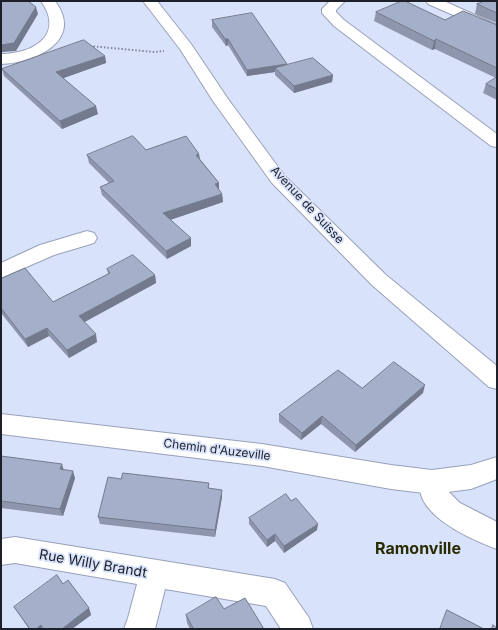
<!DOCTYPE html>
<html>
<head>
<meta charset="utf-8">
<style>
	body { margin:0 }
	#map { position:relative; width:498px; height:630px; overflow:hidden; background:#d8e2fb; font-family:Inter,sans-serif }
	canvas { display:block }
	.frame { position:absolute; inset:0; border:2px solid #1d2029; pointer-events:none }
</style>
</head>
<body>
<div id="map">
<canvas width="498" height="630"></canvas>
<div class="frame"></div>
</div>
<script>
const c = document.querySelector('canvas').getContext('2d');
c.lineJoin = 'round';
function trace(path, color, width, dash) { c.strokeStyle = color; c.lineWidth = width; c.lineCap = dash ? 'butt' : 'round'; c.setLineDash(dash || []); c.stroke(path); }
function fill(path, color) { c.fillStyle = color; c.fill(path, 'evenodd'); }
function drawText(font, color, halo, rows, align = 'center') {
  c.font = font + ' Inter,sans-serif'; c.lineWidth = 3.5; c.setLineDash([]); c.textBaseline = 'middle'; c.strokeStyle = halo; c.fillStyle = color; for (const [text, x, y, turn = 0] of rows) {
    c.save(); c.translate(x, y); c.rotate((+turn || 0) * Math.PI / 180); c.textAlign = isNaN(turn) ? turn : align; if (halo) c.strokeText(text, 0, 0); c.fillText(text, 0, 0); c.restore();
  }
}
const path = new Path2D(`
	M 90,46 L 154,52 L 164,51`);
const minor = new Path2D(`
	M 41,1 L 55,1 C 85,41 34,63 1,64 L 1,54 C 33,54 65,35 41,1 Z
	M 330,1 L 345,1 L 336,10 L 336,12 L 344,20 L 497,134 L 497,147 L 491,146 L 334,26 L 322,13 L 322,9 Z
	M 426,1 L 444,1 L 497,25 L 497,34 L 428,4 Z
	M 87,231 L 94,233 L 97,238 L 94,243 L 54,255 L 1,278 L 1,263 L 40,245 Z
	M 432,470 L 441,474 L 447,490 L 460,503 L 497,522 L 497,549 C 470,539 405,511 423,474 Z
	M 15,537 L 275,579 L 285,583 L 309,618 L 313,629 L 281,629 L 266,606 L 165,589 L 155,629 L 124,629 L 128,618 L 137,584 L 15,563 L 1,565 L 1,539 Z`);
const tertiary = new Path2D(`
	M 143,1 L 157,1 L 191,44 L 228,99 L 284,175 L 386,275 L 497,366 L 497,389 L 489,387 L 372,285 L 272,183 L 213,101 L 180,49 Z
	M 1,414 L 262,444 L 391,465 L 432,470 L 471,465 L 497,457 L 497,479 L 471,489 L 432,494 L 391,489 L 262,466 L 1,434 Z`);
const wall = new Path2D(`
	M 497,1 L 497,23 L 475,14 L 477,4 Z
	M 376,12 L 497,25 L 497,100 L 483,93 L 486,84 L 496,78 L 435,49 L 432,50 L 374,21 Z
	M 212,20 L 287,65 L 333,75 L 332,82 L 294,93 L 275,75 L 275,72 L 247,76 L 228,45 L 226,46 L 212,27 Z
	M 105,56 L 106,63 L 63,78 L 98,114 L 62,129 L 4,76 L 2,69 Z
	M 146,150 L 199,154 L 200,159 L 219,183 L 219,190 L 222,194 L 223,202 L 170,220 L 191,246 L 167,259 L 102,195 L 100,187 L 109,183 L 89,163 L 87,155 Z
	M 107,269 L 155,275 L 156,283 L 84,322 L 97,342 L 69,358 L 49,336 L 28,347 L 1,313 L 1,277 L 2,278 L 53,302 L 108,274 Z
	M 362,388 L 423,393 L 355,452 L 321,424 L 301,440 L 279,422 L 279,414 Z
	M 1,456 L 64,470 L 75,478 L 63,516 L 1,508 Z
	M 209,483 L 209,489 L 222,497 L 215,537 L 100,524 L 98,517 Z
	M 249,518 L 317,530 L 284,553 L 275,541 L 267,547 L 249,524 Z
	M 63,584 L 89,608 L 91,615 L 72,629 L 29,629 L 14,607 Z
	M 224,609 L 264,629 L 190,629 L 187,623 L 186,615 Z`);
const shadedWall = new Path2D(`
	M 36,7 L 38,14 L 16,51 L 2,52 L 1,45 Z
	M 225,39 L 228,39 L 228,45 L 226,46 Z
	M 436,39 L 435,49 L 432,50 L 434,41 Z
	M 105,56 L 106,63 L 58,80 L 56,72 Z
	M 287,64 L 287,70 L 275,68 L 275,72 L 247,76 L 247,70 Z
	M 333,75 L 332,82 L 294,93 L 294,86 Z
	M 96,106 L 98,114 L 62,129 L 60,121 Z
	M 199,154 L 200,162 L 196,155 Z
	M 219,183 L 219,191 L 215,184 Z
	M 222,194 L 223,202 L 164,222 L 163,213 Z
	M 191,238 L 191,246 L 167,259 L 166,251 Z
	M 155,275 L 156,283 L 81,324 L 79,316 Z
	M 47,328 L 49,336 L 28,347 L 25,339 Z
	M 96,334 L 97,342 L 69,358 L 67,350 Z
	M 425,385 L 423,393 L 355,452 L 356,445 Z
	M 322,416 L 321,424 L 301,440 L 302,433 Z
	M 62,464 L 64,471 L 60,469 Z
	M 73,471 L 75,478 L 63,516 L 60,509 Z
	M 222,490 L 222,497 L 215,537 L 215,530 Z
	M 318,524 L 317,530 L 284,553 L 284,546 Z
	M 275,534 L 275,541 L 267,547 L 267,540 Z
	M 89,608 L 91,615 L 72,629 L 62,629 Z
	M 41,625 L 43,629 L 36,629 Z`);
const building = new Path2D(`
	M 1,1 L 28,1 L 36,7 L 14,43 L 1,45 Z
	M 402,1 L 405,1 L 445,20 L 463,11 L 497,25 L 497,68 L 436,39 L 434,41 L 376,12 Z
	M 485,1 L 497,1 L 497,13 L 477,4 Z
	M 252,13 L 287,64 L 247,70 L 228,39 L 225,39 L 212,20 Z
	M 84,40 L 105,56 L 56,72 L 96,106 L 60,121 L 2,69 Z
	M 313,58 L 333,75 L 294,86 L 275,68 Z
	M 497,77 L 497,89 L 486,84 Z
	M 133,136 L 146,150 L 186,136 L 199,154 L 196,155 L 219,183 L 215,184 L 222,194 L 163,213 L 191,238 L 166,251 L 100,187 L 114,181 L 87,155 Z
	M 133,255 L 155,275 L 79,316 L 96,334 L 67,350 L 47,328 L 25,339 L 1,308 L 1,277 L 2,278 L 25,268 L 53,302 L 110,273 L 107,269 Z
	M 394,362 L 425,385 L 356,445 L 322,416 L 302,433 L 279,414 L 338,370 L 362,388 Z
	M 1,456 L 62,464 L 60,469 L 73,471 L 60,509 L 1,501 Z
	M 123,473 L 209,483 L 208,488 L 222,490 L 215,530 L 98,517 L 108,477 L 121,479 Z
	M 286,494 L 291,501 L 296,498 L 318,524 L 284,546 L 275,534 L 267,540 L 249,518 Z
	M 57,575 L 63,584 L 68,580 L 89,608 L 62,629 L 43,629 L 41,625 L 36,629 L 30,629 L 14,607 Z
	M 216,597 L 224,609 L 245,598 L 264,629 L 191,629 L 193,628 L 186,615 Z
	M 447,610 L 484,629 L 440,629 Z
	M 493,625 L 497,628 L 497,629 L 492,629 Z`);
const streetNames = [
	["Avenue de Suisse",307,205,47],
	["Chemin d'Auzeville",217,450,7]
];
const nearStreetnames = [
	["Rue Willy Brandt",93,564,10]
];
const nearNeighbourhoodnames = [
	["Ramonville",418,549]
];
trace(minor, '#98a1b9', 2);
trace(tertiary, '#98a1b9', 2);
trace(path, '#808799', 2, [1.5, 2]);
fill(minor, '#fff');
fill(tertiary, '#fff');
fill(wall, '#8d96ad');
fill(shadedWall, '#737a8d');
fill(building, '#a4afc9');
trace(building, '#737a8d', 1);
drawText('12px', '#1d2029', '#d8e2fb', streetNames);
drawText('14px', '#1d2029', '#d8e2fb', nearStreetnames);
drawText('bold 16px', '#292c03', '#d8e2fb', nearNeighbourhoodnames);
</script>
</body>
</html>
